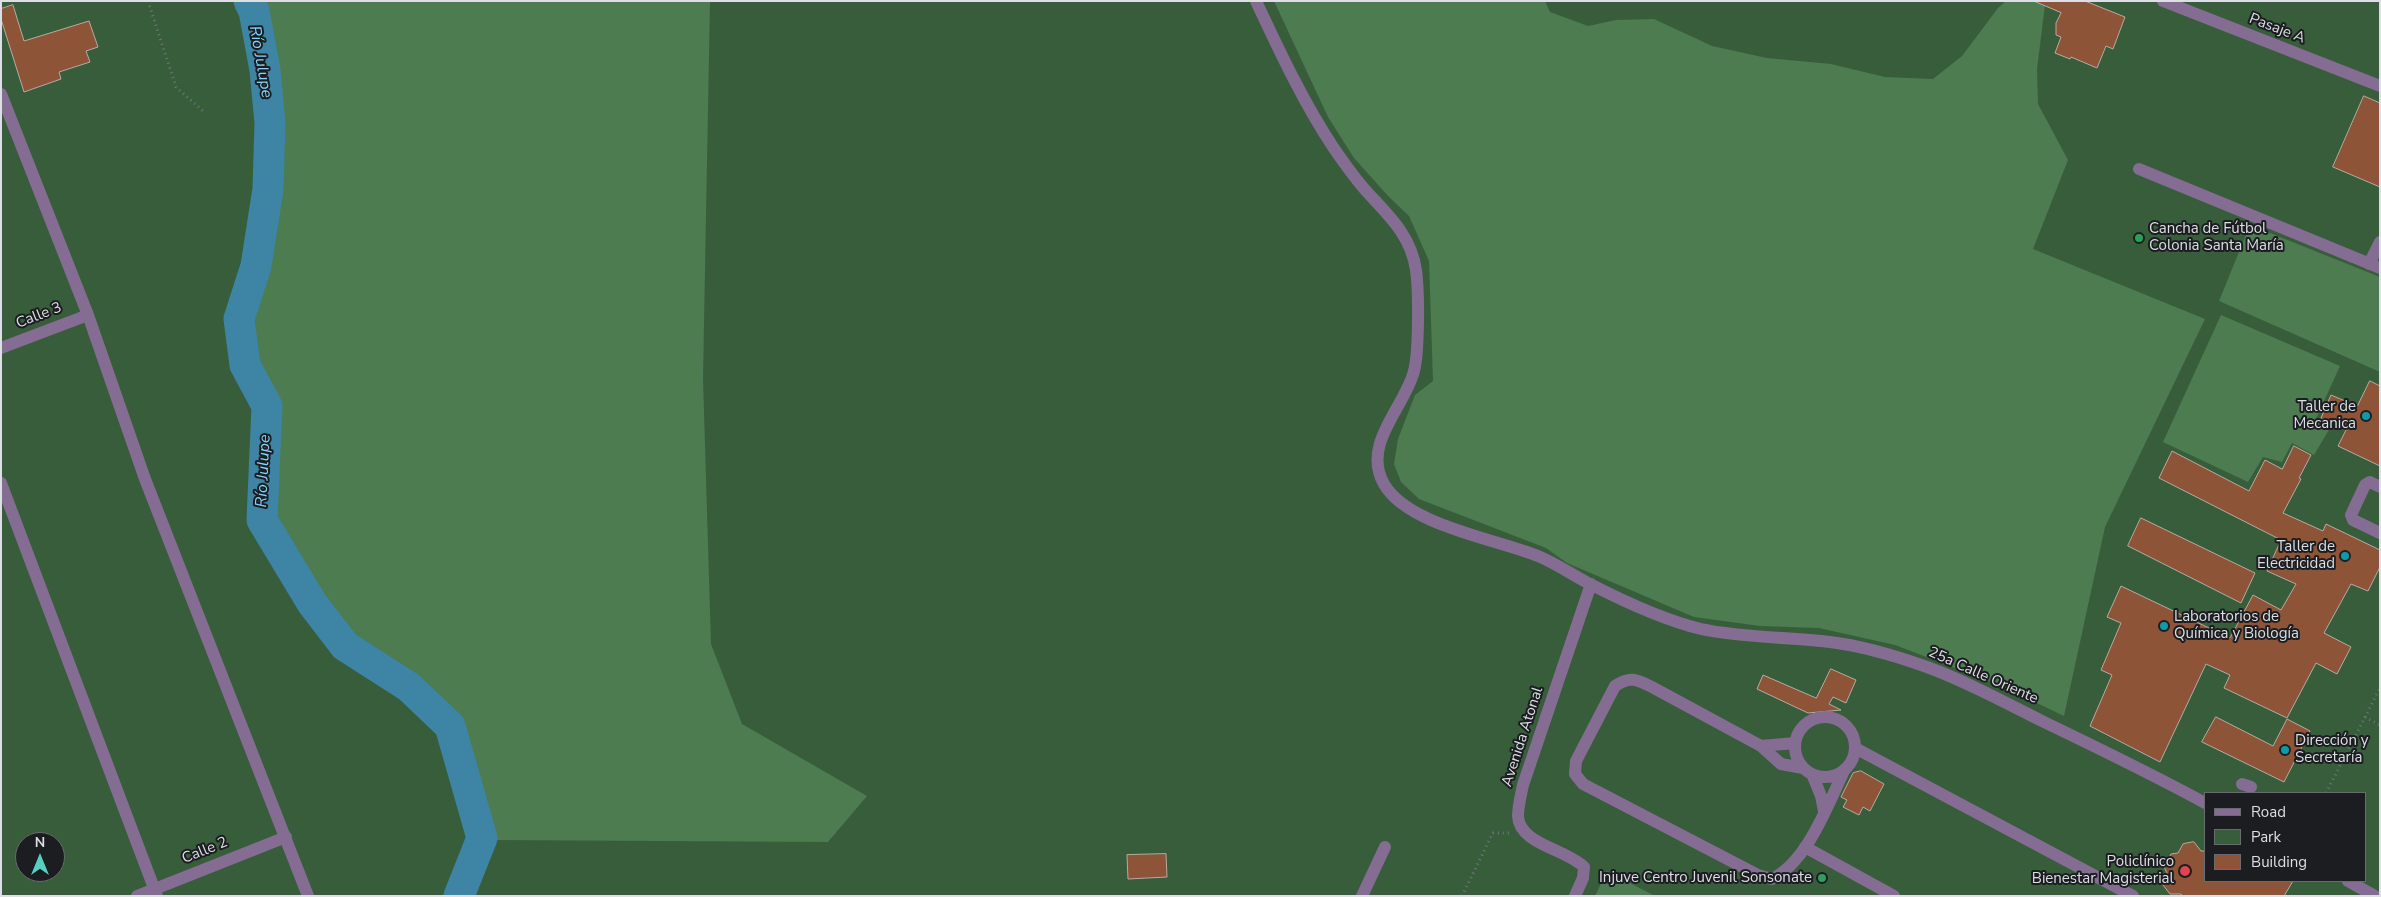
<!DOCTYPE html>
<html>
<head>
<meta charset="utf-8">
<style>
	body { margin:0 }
	#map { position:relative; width:2381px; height:897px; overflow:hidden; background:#32363e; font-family:"Nunito Sans",sans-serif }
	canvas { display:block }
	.frame { position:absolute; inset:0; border:2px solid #dcdfe4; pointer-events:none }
	.legend { position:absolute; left:2204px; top:792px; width:162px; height:90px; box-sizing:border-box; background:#1b1d21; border:1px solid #686b6f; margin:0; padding:6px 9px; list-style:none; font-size:15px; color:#dcdfe4 }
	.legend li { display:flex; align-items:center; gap:10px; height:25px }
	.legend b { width:25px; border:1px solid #686b6f }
	.north { position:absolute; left:15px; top:832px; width:50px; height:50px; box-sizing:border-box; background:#1b1d21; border:1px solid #686b6f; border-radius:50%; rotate:0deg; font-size:14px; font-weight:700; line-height:20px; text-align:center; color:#dcdfe4 }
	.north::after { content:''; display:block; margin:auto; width:18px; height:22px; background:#57cec2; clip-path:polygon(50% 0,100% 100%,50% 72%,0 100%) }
</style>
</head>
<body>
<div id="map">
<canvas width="2381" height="897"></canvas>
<div class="frame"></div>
<ul class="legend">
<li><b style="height:6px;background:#846c93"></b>Road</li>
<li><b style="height:14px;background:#385d3b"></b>Park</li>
<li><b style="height:14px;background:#8d5438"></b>Building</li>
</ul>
<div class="north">N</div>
</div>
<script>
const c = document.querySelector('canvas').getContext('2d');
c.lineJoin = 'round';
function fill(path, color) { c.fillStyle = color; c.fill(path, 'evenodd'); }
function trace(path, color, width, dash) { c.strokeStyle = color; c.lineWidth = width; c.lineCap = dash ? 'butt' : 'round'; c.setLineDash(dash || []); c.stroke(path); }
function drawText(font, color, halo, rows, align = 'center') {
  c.font = font + ' "Nunito Sans",sans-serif'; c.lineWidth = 4; c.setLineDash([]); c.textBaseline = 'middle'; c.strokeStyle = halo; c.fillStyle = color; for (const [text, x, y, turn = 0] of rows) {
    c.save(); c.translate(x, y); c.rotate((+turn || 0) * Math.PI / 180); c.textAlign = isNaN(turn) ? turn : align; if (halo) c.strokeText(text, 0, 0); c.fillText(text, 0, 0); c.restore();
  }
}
const green = new Path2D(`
	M 1,1 L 2380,1 L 2380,896 L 1,896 ZM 2205,793 L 2365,793 L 2365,881 L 2205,881 ZM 25,842 L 55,842 L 55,872 L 25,872 Z`);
const forest = new Path2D(`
	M 257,1 L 710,1 L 703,378 L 711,644 L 742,724 L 867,796 L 828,842 L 492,840 L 458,719 L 348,638 L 272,522 L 273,403 L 244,361 L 245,320 L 267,261 L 275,175 L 272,79 Z
	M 1274,1 L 1545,1 L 1550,12 L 1588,26 L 1616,20 L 1654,19 L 1712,46 L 1767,58 L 1831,64 L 1885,77 L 1933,79 L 1962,56 L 1998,8 L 2006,1 L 2043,1 L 2045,5 L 2037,69 L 2038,104 L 2068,160 L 2033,249 L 2205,319 L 2105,527 L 2064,716 L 1997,684 L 1895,645 L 1819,628 L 1760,626 L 1694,617 L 1567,563 L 1546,548 L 1419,499 L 1401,482 L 1394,464 L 1398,439 L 1415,395 L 1433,381 L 1429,261 L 1409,216 L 1389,197 L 1354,158 L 1328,117 Z
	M 2250,225 L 2380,277 L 2380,372 L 2219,301 Z
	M 2221,315 L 2340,366 L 2315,421 L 2330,428 L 2314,455 L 2292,443 L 2282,462 L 2263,457 L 2248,482 L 2163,442 Z
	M 1607,871 L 1655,896 L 1595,896 Z`);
const river = new Path2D(`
	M 249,1 L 254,11 L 265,70 L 270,123 L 268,189 L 256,266 L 239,319 L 245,365 L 267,406 L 262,520 L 312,603 L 345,646 L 409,687 L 450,726 L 482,838 L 459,896`);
const building = new Path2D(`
	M 2034,1 L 2085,1 L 2125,17 L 2113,49 L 2106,46 L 2097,68 L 2071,57 L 2070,59 L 2055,53 L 2061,37 L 2056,35 L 2056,23 L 2061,13 Z
	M 13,5 L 24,41 L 89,21 L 98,47 L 86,51 L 90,62 L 59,72 L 61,79 L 24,92 L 1,19 L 1,9 Z
	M 2364,96 L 2380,103 L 2380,187 L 2333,167 Z
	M 2370,381 L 2380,386 L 2380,466 L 2338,446 L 2346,430 L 2321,418 L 2331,395 L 2357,406 Z
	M 2294,446 L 2311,455 L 2299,478 L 2301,479 L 2283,513 L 2323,531 L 2326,524 L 2380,550 L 2380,567 L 2368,591 L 2351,584 L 2324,633 L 2351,647 L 2337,674 L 2316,663 L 2287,718 L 2224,688 L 2230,675 L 2206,664 L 2160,762 L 2090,726 L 2112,675 L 2101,670 L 2121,623 L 2107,617 L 2121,586 L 2230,638 L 2253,595 L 2281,610 L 2296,584 L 2267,571 L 2281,540 L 2159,478 L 2172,451 L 2249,491 L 2265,460 L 2282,469 Z
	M 2141,518 L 2255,573 L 2241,603 L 2128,546 Z
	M 1831,669 L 1856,680 L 1846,703 L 1833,697 L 1829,704 L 1841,710 L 1808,713 L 1757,689 L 1763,675 L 1816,698 Z
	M 2216,717 L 2273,746 L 2287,719 L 2310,731 L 2284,782 L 2202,742 Z
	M 1861,771 L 1884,784 L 1870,811 L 1863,807 L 1859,815 L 1843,807 L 1847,800 L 1841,797 L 1853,773 Z
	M 2194,842 L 2201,851 L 2205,851 L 2205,881 L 2293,881 L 2284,896 L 2183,896 L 2181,894 L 2170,894 L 2163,885 L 2168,875 L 2164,867 L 2171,854 L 2178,853 L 2183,844 Z
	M 1166,854 L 1167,877 L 1128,879 L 1127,855 Z`);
const path = new Path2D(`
	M 148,1 L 176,87 L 203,111
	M 2365,717 L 2380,725
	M 2326,793 L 2380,688
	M 1462,896 L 1493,833 L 1510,833`);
const minor = new Path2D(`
	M 1256,1 C 1279,50 1303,102 1333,147 C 1344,163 1355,179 1368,193 C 1390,217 1411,236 1416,270 C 1419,291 1419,352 1414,371 C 1405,407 1361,444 1384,484 C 1407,525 1496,539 1538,556 C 1555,563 1571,574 1588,583 C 1623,601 1663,620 1701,629 C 1744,638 1787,637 1830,642 C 1864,646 1896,656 1927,667 C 1968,682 2006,703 2044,722 C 2098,748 2152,774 2205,803
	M 2163,1 L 2380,86
	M 1,94 L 88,315 L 145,479 L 308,896
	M 2139,169 L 2380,268
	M 2369,264 L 2380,242
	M 1,348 L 88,315
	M 1,483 L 157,896
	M 2380,487 L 2370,482 L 2365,485 L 2351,515 L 2353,520 L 2380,533
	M1795 747a30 30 0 1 1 60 0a30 30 0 1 1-60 0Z
	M 1761,746 L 1795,743
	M 1855,748 L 2133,896
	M 1803,768 L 1781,764 L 1761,746 L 1652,687 C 1636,679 1630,676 1615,686 L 1576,761 L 1575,774 L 1583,784 L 1758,875 L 1772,879 C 1808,861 1828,804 1845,769
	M 1812,774 L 1821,796 L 1824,811
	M 2242,784 L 2251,787
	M 1805,847 L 1894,896
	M 2348,881 L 2375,896
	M 137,896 L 286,837
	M 1362,896 L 1385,847
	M 1575,896 L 1583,878 L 1584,867 C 1566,849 1519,844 1518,816 C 1518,806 1521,795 1523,785 L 1591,584`);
const markers = [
	[2139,238,5,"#2e9e5b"],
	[2366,416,5,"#0f9aa8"],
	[2345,556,5,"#0f9aa8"],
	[2164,626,5,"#0f9aa8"],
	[2285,750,5,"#0f9aa8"],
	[2185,871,6,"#e0444e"],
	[1822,878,5,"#2e9e5b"]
];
const streetNames = [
	["Pasaje A",2277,29,21],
	["Calle 3",39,316,-21],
	["25a Calle Oriente",1983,676,24],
	["Avenida Atonal",1523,737,-72],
	["Calle 2",205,851,-22]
];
const poiNames = [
	["Cancha de Fútbol",2149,229,"left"],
	["Colonia Santa María",2149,246,"left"],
	["Taller de",2356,407],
	["Mecanica",2356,424],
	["Taller de",2335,547],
	["Electricidad",2335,564],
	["Laboratorios de",2174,617,"left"],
	["Química y Biología",2174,634,"left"],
	["Dirección y",2295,741,"left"],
	["Secretaría",2295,758,"left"],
	["Policlínico",2174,862],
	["Bienestar Magisterial",2174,879],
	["Injuve Centro Juvenil Sonsonate",1812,878]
];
const waterNames = [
	["Río Julupe",260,62,80],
	["Río Julupe",264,471,-87]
];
fill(green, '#385d3b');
fill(forest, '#4c7c50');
trace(river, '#3e84a5', 31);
fill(building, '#8d5438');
trace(building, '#b6aba5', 1);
trace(path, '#70747b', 3, [1, 4]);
trace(minor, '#846c93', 12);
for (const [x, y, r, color] of markers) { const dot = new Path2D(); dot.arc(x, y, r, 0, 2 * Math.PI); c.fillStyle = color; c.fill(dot); trace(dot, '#1b1d21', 2); }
drawText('15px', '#dcdfe4', '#1b1d21', streetNames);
drawText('15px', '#dcdfe4', '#1b1d21', poiNames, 'right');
drawText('italic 16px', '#86d3fa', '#1b1d21', waterNames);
</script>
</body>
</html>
